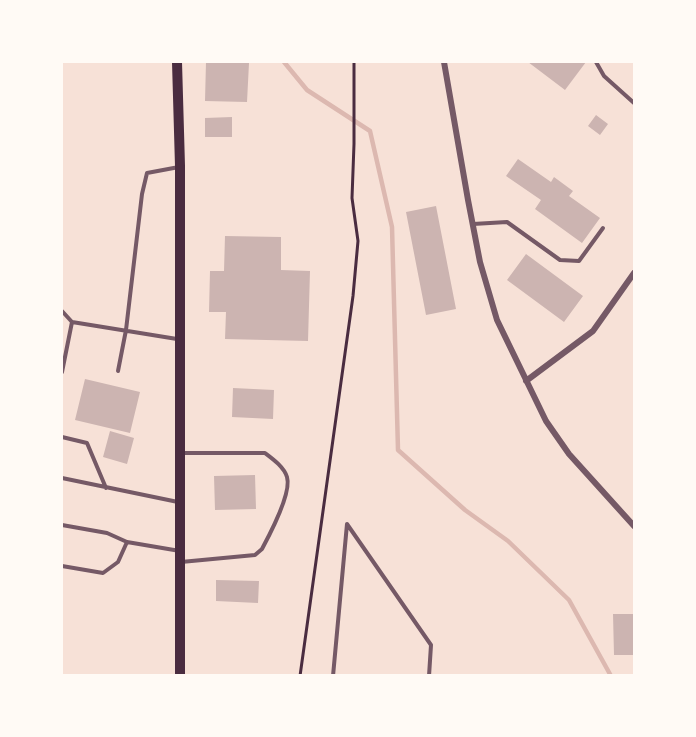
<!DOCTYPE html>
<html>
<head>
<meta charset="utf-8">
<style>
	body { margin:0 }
	#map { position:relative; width:696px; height:737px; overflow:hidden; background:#f7e1d7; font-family:"PT Serif",serif }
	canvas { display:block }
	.frame { position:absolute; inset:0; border:63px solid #fffaf5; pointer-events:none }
</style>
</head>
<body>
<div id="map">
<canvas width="696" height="737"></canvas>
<div class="frame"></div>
</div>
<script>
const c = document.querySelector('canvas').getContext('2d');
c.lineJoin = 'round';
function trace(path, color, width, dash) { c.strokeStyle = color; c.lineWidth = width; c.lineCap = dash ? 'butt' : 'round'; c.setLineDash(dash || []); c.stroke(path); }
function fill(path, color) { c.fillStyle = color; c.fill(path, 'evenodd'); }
const stream = new Path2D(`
	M 284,62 L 307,90 L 370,131 L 392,227 L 398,450 L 465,510 L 508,541 L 569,600 L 611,676`);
const building = new Path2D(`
	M 206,62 L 249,63 L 247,102 L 205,101 Z
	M 528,62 L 586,62 L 565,90 Z
	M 596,115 L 608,124 L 600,135 L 588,126 Z
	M 232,117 L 232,137 L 205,137 L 205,118 Z
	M 518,159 L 551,182 L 554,177 L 573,191 L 569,196 L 600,218 L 582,243 L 535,209 L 541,200 L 506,176 Z
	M 436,206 L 456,309 L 426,315 L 406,212 Z
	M 225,236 L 281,237 L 281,270 L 310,271 L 308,341 L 225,339 L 226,312 L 209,312 L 210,271 L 224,271 Z
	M 526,254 L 583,296 L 564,322 L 507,280 Z
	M 85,379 L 140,392 L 130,433 L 75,420 Z
	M 233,388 L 274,390 L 273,419 L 232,417 Z
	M 110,431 L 134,438 L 127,464 L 103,457 Z
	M 255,475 L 256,509 L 215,510 L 214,476 Z
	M 216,580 L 259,581 L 258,603 L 216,601 Z
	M 613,614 L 634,614 L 634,655 L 614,655 Z`);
const path = new Path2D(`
	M 300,676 L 353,296 L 358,241 L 352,198 L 354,144 L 354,62`);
const service = new Path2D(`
	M 596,62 L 604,76 L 634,103
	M 473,224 L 507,222 L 560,260 L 579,261 L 603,228
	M 62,311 L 72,322 L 177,339
	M 118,371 L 126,330 L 142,194 L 147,173 L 179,167
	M 62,372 L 72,322
	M 62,437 L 87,443 L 106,488
	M 62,478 L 178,502
	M 62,525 L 107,533 L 127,542 L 180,551
	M 181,562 L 255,555 L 262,549 C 270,534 292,493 287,477 C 284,467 273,459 265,453 L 182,453
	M 62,566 L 103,573 L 118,562 L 127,542
	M 333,676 L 347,524 L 431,645 L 429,676`);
const minor = new Path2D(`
	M 444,62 L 468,200 L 480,262 L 497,320 L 546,421 L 569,454 L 634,526
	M 526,381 L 593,331 L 634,273`);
const secondary = new Path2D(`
	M 177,62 L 180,166 L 180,676`);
trace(stream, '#dcb8b0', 4.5);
fill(building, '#ccb4b1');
trace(path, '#4a2c40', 3);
trace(service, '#755966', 4);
trace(minor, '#755966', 6);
trace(secondary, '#4a2c40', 10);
</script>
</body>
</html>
